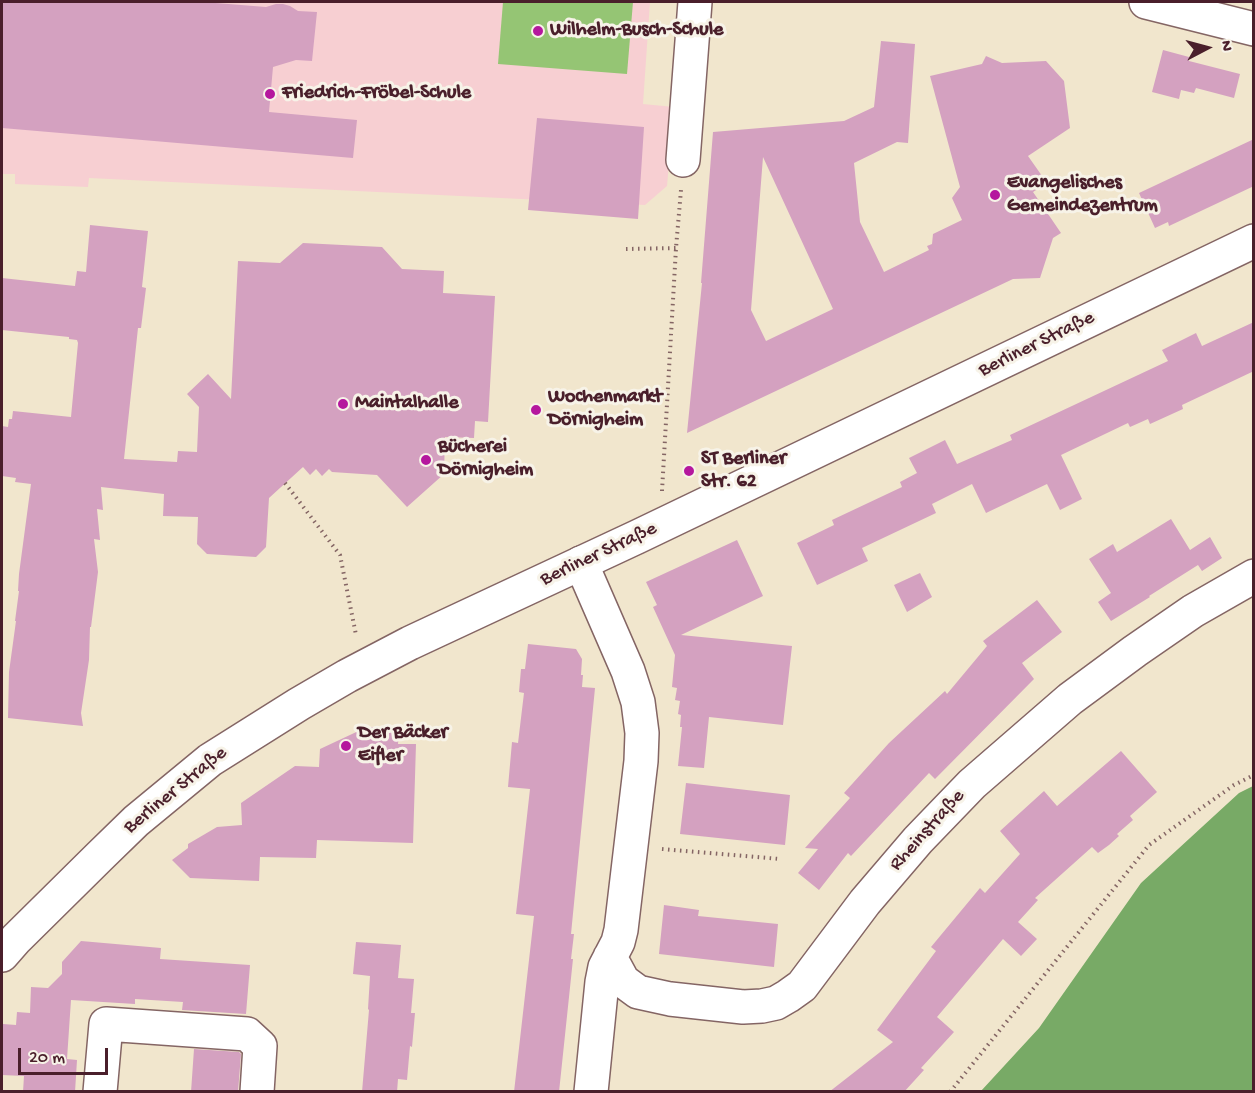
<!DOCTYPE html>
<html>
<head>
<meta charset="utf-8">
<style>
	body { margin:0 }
	#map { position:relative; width:1255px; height:1093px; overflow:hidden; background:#f1e6cd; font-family:"Gochi Hand",sans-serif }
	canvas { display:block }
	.frame { position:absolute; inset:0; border:3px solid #4a1f2b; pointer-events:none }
	.north { position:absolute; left:1177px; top:18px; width:60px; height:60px; -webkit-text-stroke:4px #f7f3e8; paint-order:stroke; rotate:84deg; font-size:16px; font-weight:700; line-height:24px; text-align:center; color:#4a1f2b }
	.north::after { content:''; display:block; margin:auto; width:21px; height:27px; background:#4a1f2b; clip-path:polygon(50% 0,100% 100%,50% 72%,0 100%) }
	.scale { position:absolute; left:18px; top:1048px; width:90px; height:27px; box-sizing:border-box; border:3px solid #4a1f2b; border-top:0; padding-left:8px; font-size:18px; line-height:21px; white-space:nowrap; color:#4a1f2b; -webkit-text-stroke:4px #f7f3e8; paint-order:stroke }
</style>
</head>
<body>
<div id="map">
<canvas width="1255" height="1093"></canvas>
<div class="frame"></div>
<div class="north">N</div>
<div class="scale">20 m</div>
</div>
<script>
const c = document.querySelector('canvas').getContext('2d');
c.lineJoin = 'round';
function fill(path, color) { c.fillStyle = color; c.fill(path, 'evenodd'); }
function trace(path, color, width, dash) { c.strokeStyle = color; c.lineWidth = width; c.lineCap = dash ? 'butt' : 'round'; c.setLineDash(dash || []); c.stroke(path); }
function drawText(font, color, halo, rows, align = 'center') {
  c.font = font + ' "Gochi Hand",sans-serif'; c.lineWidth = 6; c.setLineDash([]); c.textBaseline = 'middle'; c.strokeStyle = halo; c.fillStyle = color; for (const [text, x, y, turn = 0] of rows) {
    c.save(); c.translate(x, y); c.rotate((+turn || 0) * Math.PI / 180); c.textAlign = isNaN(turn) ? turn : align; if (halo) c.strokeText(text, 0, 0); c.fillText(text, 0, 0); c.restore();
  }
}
const built = new Path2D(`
	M 2,2 L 650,2 L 643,104 L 674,107 L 667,186 L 645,205 L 89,178 L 88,187 L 15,184 L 15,174 L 2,174 Z`);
const green = new Path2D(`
	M 503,2 L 633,2 L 627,74 L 498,64 Z`);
const forest = new Path2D(`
	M 1253,786 L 1253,1091 L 981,1091 L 1039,1028 L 1141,883 L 1239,793 Z`);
const building = new Path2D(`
	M 2,2 L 203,2 L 266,7 L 276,4 L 283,4 L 290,6 L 298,11 L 317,12 L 312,61 L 296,60 L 273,67 L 269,112 L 357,120 L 353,158 L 2,128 Z
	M 881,41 L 915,44 L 908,143 L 897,142 L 854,163 L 860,222 L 884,272 L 929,250 L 927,246 L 932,244 L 933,234 L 962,220 L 952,198 L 960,187 L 930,76 L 982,64 L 986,56 L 1002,63 L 1046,61 L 1064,81 L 1070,128 L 1028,156 L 1047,183 L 1033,192 L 1061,233 L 1053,238 L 1040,278 L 1013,279 L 687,433 L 702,283 L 701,283 L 713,132 L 844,121 L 874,107 ZM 763,157 L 833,309 L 766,341 L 751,310 Z
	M 1163,50 L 1189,57 L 1189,61 L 1240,74 L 1234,98 L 1196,88 L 1194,93 L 1181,90 L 1179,99 L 1152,92 Z
	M 537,118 L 644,127 L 638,219 L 528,210 Z
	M 1254,139 L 1254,186 L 1169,226 L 1168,222 L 1155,228 L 1139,193 Z
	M 90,225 L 148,231 L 142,287 L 146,288 L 141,328 L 138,328 L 124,459 L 177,462 L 178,451 L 197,452 L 199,407 L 187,394 L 208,374 L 231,399 L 238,261 L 280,263 L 303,243 L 382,247 L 402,269 L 444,271 L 443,293 L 495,296 L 488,422 L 475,421 L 474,438 L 445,437 L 444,474 L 407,507 L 377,475 L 332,472 L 329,469 L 322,476 L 316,469 L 310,475 L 303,467 L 269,498 L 266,547 L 256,557 L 207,554 L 197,544 L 198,517 L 163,516 L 164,494 L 101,487 L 103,510 L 97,509 L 100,540 L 94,539 L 98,572 L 91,627 L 90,627 L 89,660 L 81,713 L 83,726 L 8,718 L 9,672 L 16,621 L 15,621 L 19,591 L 18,591 L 19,574 L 31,484 L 15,482 L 16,478 L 2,476 L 2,426 L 8,427 L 9,419 L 12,419 L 13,411 L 71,417 L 78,343 L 77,340 L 69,339 L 69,337 L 2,330 L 2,278 L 75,286 L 77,271 L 86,272 Z
	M 1254,322 L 1254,371 L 1182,405 L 1183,409 L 1150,424 L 1148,419 L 1130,427 L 1128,423 L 1061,455 L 1082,499 L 1060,510 L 1047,484 L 986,513 L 972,484 L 932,504 L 936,513 L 862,548 L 868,561 L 817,585 L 797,543 L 834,525 L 832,520 L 902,487 L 900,482 L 917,473 L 909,458 L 945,440 L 957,464 L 1012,440 L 1010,435 L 1168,361 L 1162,350 L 1196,333 L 1202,346 Z
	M 1171,519 L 1190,550 L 1210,537 L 1222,558 L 1202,571 L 1198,565 L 1149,596 L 1150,597 L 1111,621 L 1098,602 L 1111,593 L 1089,559 L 1113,544 L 1117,552 Z
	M 737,540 L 763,596 L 681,635 L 792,646 L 783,725 L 709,717 L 704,768 L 678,766 L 682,727 L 680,727 L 681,715 L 678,714 L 680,701 L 675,700 L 677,688 L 672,687 L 675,655 L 653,607 L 657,605 L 646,582 Z
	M 920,573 L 932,597 L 907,612 L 894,585 Z
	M 1037,600 L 1062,632 L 1022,663 L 1034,679 L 935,779 L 929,773 L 851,856 L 848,853 L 819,890 L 798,873 L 818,849 L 805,848 L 850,798 L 844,793 L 889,743 L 945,691 L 947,694 L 987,646 L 983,641 Z
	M 528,644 L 576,649 L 582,659 L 581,675 L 583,675 L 582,687 L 595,688 L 571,934 L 574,934 L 571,959 L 573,959 L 559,1092 L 514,1092 L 534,916 L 516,914 L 530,789 L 508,787 L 512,742 L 518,743 L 524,693 L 519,692 L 521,669 L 525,669 Z
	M 367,727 L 399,728 L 398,744 L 416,744 L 413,843 L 317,840 L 316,858 L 260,857 L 259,881 L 190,878 L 172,860 L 188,848 L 188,844 L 217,827 L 242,825 L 241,803 L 295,766 L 319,767 L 320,749 Z
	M 1121,751 L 1157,792 L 1130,816 L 1133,820 L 1117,834 L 1119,836 L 1109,845 L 1098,853 L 1092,847 L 1035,898 L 1038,900 L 1018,922 L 1037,939 L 1021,956 L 1003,939 L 937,1017 L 954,1032 L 921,1068 L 924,1070 L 904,1092 L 829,1092 L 893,1042 L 877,1030 L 936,951 L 931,947 L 980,888 L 985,893 L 1020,854 L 1000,831 L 1044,791 L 1057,806 Z
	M 686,783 L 790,795 L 785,845 L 680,834 Z
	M 664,905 L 699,910 L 698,916 L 778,924 L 774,967 L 659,954 Z
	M 81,941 L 161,948 L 160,959 L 250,965 L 246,1014 L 182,1010 L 183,1002 L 135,999 L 135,1004 L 71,1000 L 67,1059 L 77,1060 L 75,1092 L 23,1092 L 24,1076 L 2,1075 L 3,1024 L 16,1025 L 17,1012 L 30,1013 L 31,987 L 48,988 L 62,974 L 62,962 Z
	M 356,942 L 401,945 L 398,978 L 414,979 L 411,1013 L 415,1013 L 412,1047 L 410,1046 L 407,1080 L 398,1079 L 397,1092 L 362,1092 L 369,1010 L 368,1009 L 370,976 L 353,974 Z
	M 194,1049 L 239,1052 L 241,1054 L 238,1092 L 191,1092 Z`);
const path = new Path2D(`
	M 626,249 L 676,248
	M 285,483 L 340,555 L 356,635
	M 662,491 L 676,248 L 681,190
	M 662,849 L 780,859
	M 950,1092 L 1149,845 L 1234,785 L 1254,775`);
const minor = new Path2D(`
	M 1146,2 L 1254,29
	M 683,160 L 695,2
	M 581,563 L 628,671 L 638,702 L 642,733 L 641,761 L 621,930 L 618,942 L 605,967 L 602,982 L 591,1092
	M 610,957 L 623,981 L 638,992 L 670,999 L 743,1007 L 762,1006 L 776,1003 L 788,996 L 802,986 L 865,902 L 918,840 L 972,784 L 1070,699 L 1135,651 L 1193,611 L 1254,576
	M 100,1092 L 106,1024 L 247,1034 L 260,1046 L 257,1092`);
const tertiary = new Path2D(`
	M 2,955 L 16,939 L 99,857 L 136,821 L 210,760 L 299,704 L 347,676 L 410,643 L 637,537 L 1254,241`);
const markers = [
	[538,31,6,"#b5179e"],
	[270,94,6,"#b5179e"],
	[995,195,6,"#b5179e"],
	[343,404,6,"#b5179e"],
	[536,410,6,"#b5179e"],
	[426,460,6,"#b5179e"],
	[689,471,6,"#b5179e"],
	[346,746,6,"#b5179e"]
];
const poiNames = [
	["Wilhelm-Busch-Schule",550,31],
	["Friedrich-Fröbel-Schule",282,94],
	["Evangelisches",1007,184],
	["Gemeindezentrum",1007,207],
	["Wochenmarkt",548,398],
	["Dörnigheim",548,421],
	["Maintalhalle",355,404],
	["Bücherei",438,448],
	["Dörnigheim",438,471],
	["ST Berliner",701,460],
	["Str. 62",701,483],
	["Der Bäcker",358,734],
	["Eifler",358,757]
];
const streetNames = [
	["Berliner Straße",1037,345,-26],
	["Berliner Straße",599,555,-25],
	["Berliner Straße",176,791,-39],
	["Rheinstraße",928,831,-48]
];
fill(built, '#f7cfd2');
fill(green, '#95c574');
fill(forest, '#78aa66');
fill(building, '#d4a1c0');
trace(minor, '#846564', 36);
trace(tertiary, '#846564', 36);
trace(path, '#846564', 4, [1.5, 4.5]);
trace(minor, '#fff', 33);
trace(tertiary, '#fff', 33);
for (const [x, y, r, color] of markers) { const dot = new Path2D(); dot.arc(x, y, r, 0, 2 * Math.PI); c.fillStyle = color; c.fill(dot); trace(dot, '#f7f3e8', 2); }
drawText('bold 20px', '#4a1f2b', '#f7f3e8', poiNames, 'left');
drawText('20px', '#4a1f2b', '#f7f3e8', streetNames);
</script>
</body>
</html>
